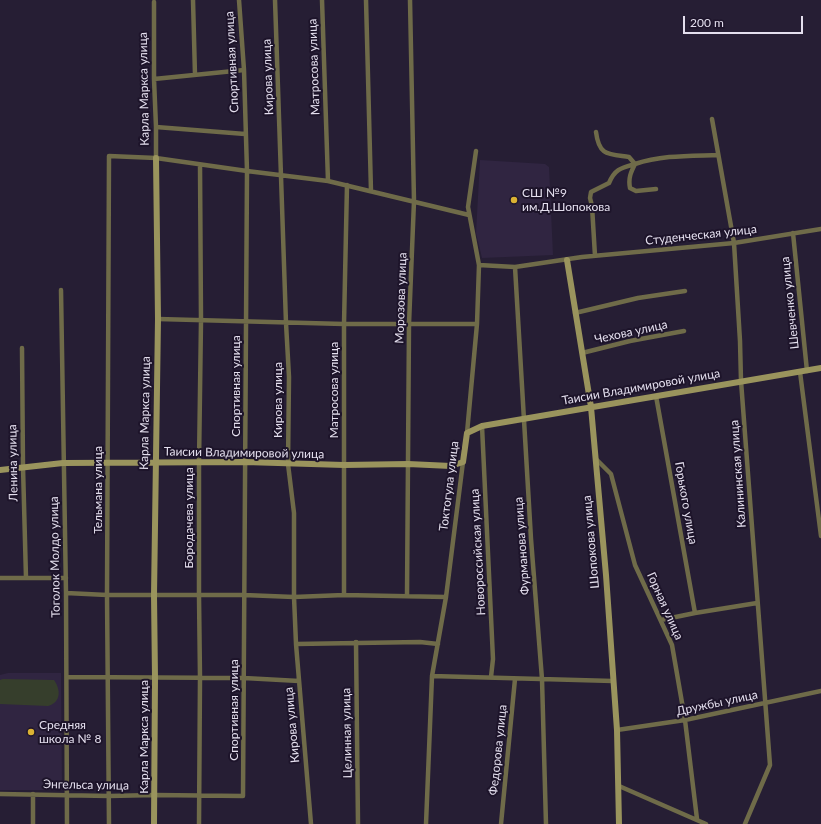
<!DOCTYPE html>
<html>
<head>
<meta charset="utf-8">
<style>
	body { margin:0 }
	#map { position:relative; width:821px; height:824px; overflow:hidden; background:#261e34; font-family:Lato,sans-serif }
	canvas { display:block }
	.scale { position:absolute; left:683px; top:16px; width:120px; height:18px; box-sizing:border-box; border:2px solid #e4dfee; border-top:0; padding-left:5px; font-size:12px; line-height:14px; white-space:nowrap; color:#e4dfee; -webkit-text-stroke:3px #1d142a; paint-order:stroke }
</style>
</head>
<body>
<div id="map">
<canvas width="821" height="824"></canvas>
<div class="scale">200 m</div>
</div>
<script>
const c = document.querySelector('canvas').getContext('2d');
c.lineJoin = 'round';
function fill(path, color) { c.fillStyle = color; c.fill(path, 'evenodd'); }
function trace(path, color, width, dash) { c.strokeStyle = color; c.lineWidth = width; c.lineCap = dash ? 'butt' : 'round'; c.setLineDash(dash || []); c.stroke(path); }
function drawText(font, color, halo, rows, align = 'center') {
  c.font = font + ' Lato,sans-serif'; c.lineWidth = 4; c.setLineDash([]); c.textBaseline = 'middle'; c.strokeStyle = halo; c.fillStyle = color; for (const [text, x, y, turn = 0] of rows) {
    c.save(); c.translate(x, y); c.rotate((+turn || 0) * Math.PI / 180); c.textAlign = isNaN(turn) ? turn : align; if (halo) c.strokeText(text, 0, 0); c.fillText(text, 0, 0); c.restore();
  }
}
const built = new Path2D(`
	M 480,160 L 545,164 L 549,167 L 553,255 L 482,258 L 476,233 Z
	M 8,673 L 61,673 L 62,790 L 0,790 L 0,675 Z`);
const green = new Path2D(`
	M 3,679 L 54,680 C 61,690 61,702 48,706 L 0,704 L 0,680 Z`);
const street = new Path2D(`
	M 193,0 L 195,75
	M 275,0 L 286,323 L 289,377 L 288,464 L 294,513 L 294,597 L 296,644 L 311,824
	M 322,0 L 328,181
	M 366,0 L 371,191
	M 154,2 L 154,79 L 156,127 L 156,158
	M 154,79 L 244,70
	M 712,119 L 734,243 L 740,341 L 741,381 L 770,765 L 745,824
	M 156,127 L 245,134
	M 656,189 L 636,191 L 630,188 C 628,178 631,172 635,164 C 662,155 690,156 718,155
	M 793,233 L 807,371
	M 595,256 L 592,206 L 590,198 L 591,192 L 609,183 C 615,169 621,168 635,164 L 629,157 C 608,154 599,156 596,132
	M 479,265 L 515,267 L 582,257 L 734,243 L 821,229
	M 515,267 L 531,539 L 542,679 L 546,824
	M 61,290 L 66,593 L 67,824
	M 575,313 L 638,298 L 685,291
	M 158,319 L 344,324 L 477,324
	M 22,348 L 23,467 L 26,578
	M 582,353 L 630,341 L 684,331
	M 800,372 L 821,536
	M 656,396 L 695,613
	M 482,426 L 493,659 L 491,677
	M 467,433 L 477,324 L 479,265 L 468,207 L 476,151
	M 596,459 L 611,474 L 635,565 L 672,645 L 685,720 L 697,819
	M 0,578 L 66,578
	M 66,593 L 107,595 L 244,595 L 294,597 L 344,595 L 446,597
	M 344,595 L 344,324 L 347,185
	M 407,596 L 409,324 L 414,201 L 410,0
	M 661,620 L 695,613 L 757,603
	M 356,642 L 358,824
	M 296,644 L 420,642 L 438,644
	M 432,676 L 613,681
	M 67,677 L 244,678 L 299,681
	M 617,730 L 685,720 L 821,691
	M 619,786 L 706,824
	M 0,794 L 109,796 L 155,795 L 243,796 L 247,171 L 244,70 L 239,0
	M 33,824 L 33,794
	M 109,824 L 107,595 L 109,156 L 156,158 L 247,171 L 328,181 L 469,215
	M 199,824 L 200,678 L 199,596 L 199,463 L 201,321 L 200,165
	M 426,824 L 432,676 L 446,597 L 463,462
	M 501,824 L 515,679`);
const secondary = new Path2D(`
	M 567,260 L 591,407 L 606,575 L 617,730 L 619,824
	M 0,470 L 63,463 L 245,462 L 344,465 L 408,464 L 451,466 L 463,462 L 467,433 L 482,426 L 821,368
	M 154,824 L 155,678 L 154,595 L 158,319 L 156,158`);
const markers = [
	[514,200,4,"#dbb233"],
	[31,732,4,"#dbb233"]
];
const streetNames = [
	["Спортивная улица",232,62,-93],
	["Матросова улица",314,67,-92],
	["Кирова улица",268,77,-92],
	["Карла Маркса улица",144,89,-91],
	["Студенческая улица",701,235,-6],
	["Морозова улица",401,298,-88],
	["Шевченко улица",790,303,-96],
	["Чехова улица",631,332,-12],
	["Спортивная улица",236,386,-90],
	["Таисии Владимировой улица",641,387,-10],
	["Матросова улица",334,390,-90],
	["Кирова улица",278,400,-90],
	["Карла Маркса улица",145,413,-89],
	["Таисии Владимировой улица",244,453,1],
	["Ленина улица",13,463,-91],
	["Калининская улица",738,474,-94],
	["Токтогула улица",449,486,-83],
	["Тельмана улица",98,490,-90],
	["Горького улица",686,503,80],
	["Бородачева улица",189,518,-90],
	["Шопокова улица",591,542,-95],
	["Фурманова улица",522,546,-94],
	["Новороссийская улица",478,552,-93],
	["Тоголок Молдо улица",55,557,-91],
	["Горная улица",665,606,66],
	["Дружбы улица",717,703,-12],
	["Спортивная улица",234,710,-90],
	["Кирова улица",292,725,-95],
	["Целинная улица",347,733,-91],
	["Карла Маркса улица",144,737,-90],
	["Федорова улица",498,750,-84],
	["Энгельса улица",86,785,1]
];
const poiNames = [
	["СШ №9",522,193],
	["им.Д.Шопокова",522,207],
	["Средняя",39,725],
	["школа № 8",39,739]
];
fill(built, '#302541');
fill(green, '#363e2c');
trace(street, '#6f6b49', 4.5);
trace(secondary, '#9a945d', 6);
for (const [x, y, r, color] of markers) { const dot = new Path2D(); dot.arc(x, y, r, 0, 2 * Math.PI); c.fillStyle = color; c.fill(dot); trace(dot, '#1d142a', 1.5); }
drawText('12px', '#e4dfee', '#1d142a', streetNames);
drawText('12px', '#e4dfee', '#1d142a', poiNames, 'left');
</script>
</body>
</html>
